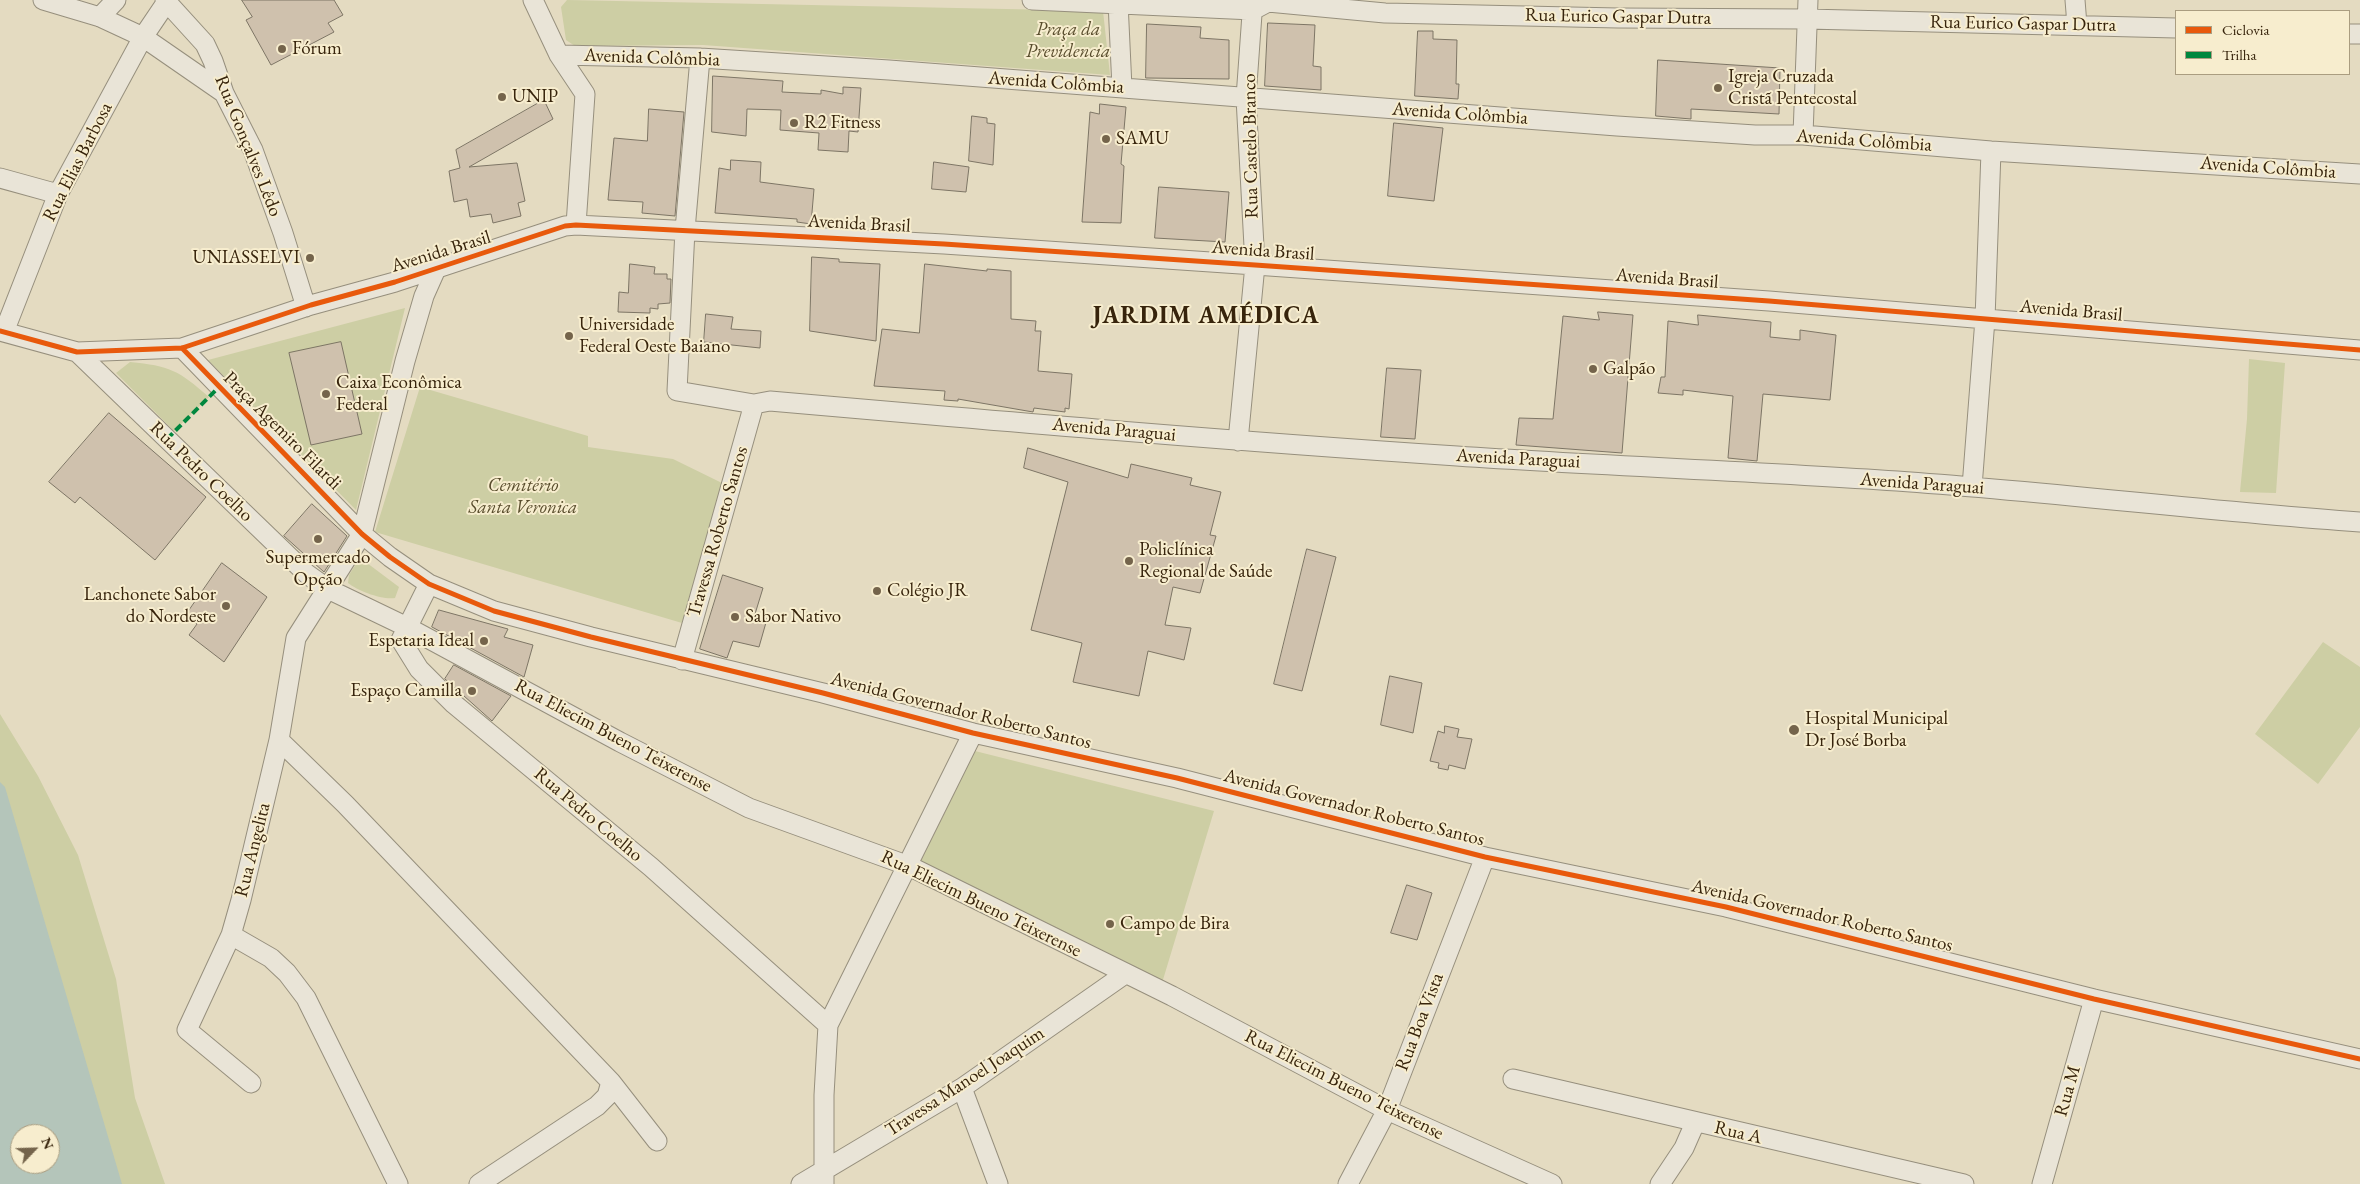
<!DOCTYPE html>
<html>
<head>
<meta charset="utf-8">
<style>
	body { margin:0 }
	#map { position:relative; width:2360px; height:1184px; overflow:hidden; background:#e4dbc1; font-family:"EB Garamond",serif }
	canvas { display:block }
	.legend { position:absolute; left:2175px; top:10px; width:175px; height:65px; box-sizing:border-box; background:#f7edce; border:1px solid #aa9d80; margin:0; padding:6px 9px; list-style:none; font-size:15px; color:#37240c }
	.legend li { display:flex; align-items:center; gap:10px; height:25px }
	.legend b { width:25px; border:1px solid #aa9d80 }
	.north { position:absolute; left:10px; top:1124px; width:50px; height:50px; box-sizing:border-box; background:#f7edce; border:1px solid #aa9d80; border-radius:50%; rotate:66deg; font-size:14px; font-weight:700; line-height:20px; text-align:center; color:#37240c }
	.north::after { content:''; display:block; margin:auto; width:18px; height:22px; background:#74644b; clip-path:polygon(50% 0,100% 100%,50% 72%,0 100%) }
</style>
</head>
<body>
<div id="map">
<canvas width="2360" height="1184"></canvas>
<ul class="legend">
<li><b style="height:6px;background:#e8590c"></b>Ciclovia</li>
<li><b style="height:6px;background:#00873e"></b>Trilha</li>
</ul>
<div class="north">N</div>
</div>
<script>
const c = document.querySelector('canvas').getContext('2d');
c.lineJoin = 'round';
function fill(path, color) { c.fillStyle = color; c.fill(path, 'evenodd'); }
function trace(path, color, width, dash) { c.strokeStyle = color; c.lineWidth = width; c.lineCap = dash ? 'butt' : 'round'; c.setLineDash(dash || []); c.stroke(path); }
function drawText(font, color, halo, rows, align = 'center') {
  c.font = font + ' "EB Garamond",serif'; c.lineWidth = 4; c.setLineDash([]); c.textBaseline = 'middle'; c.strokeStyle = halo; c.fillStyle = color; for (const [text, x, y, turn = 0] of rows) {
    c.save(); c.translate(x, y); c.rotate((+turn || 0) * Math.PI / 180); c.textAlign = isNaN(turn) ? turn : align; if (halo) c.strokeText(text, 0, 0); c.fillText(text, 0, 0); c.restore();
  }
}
const green = new Path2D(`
	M 567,0 L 1103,11 L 1110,75 L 703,45 L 575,46 L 566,40 L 561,7 Z
	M 405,308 L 356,510 L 208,360 Z
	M 2249,359 L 2285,363 L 2276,493 L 2240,492 L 2247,419 Z
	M 130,362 C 170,366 178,370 209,397 L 174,431 L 116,373 Z
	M 420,387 L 588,436 L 588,447 L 673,459 L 722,483 L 682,623 L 375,532 Z
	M 363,560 L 399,587 L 395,598 C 382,600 358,591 348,583 L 349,575 L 358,561 Z
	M 2323,642 L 2360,667 L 2360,727 L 2318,784 L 2255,734 Z
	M 0,714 L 38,776 L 78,855 L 116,979 L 135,1098 L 165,1184 L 108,1184 L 0,860 Z
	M 975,751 L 1214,811 L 1162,983 L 919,865 Z`);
const water = new Path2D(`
	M 0,782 L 5,787 L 122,1184 L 0,1184 ZM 20,1134 L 50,1134 L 50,1164 L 20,1164 Z`);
const building = new Path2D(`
	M 242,0 L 334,0 L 343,15 L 328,23 L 334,32 L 271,65 L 246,20 L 252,17 Z
	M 1268,23 L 1315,25 L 1313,66 L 1321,67 L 1321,90 L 1265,86 Z
	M 1147,24 L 1201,27 L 1200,38 L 1229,40 L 1229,79 L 1146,78 Z
	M 1418,31 L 1433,31 L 1433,39 L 1457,40 L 1456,84 L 1459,84 L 1458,99 L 1415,96 Z
	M 1658,60 L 1780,68 L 1779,114 L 1691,109 L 1691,119 L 1656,116 Z
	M 713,76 L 783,81 L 782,92 L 821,94 L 821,90 L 843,94 L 843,87 L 861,88 L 858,132 L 849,131 L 848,152 L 818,150 L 819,133 L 780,130 L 781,110 L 747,109 L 746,136 L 712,132 Z
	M 544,100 L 553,119 L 469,167 L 517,163 L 525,201 L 518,203 L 521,216 L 493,223 L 491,214 L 470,217 L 467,199 L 454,202 L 449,171 L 460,168 L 456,150 Z
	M 1100,104 L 1126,107 L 1121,164 L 1124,166 L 1121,223 L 1082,222 L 1090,112 L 1099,114 Z
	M 649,109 L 684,112 L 675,216 L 642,213 L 643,202 L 608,200 L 614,138 L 647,141 Z
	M 972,116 L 987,118 L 987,123 L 995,124 L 993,165 L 969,161 Z
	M 1394,123 L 1443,128 L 1434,201 L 1388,196 Z
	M 731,160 L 761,162 L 760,182 L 814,189 L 811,224 L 797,222 L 797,219 L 715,213 L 719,168 L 730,170 Z
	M 934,162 L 969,167 L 966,192 L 932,189 Z
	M 1159,187 L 1229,192 L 1225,242 L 1155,238 Z
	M 812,257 L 839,259 L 839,262 L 880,264 L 876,341 L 810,331 Z
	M 630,264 L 655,267 L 654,274 L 667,274 L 667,279 L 671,279 L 670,303 L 658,304 L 658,309 L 650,308 L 650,313 L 618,312 L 619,292 L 628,293 Z
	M 925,264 L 987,271 L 987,269 L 1011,271 L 1011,319 L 1036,321 L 1035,331 L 1041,331 L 1038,371 L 1072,374 L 1069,409 L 1065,408 L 1065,412 L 1034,408 L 1033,412 L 958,399 L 958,401 L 944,400 L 945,391 L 874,386 L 882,329 L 919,333 Z
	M 1598,312 L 1633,315 L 1622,453 L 1516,445 L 1519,418 L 1553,419 L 1563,316 L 1599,320 Z
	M 706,314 L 733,317 L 731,329 L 761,331 L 760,348 L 704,342 Z
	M 1698,315 L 1771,322 L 1770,337 L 1800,340 L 1800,330 L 1836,335 L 1830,400 L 1763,394 L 1757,461 L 1728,458 L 1733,396 L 1683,390 L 1683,395 L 1658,393 L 1661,377 L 1665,377 L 1668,321 L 1698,325 Z
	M 341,342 L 362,434 L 311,445 L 289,353 Z
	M 1387,368 L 1421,370 L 1415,439 L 1381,437 Z
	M 109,413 L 206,497 L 155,560 L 80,497 L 75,503 L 49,482 Z
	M 1028,448 L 1128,478 L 1131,464 L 1192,478 L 1190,485 L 1221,492 L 1210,535 L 1216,536 L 1200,593 L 1173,587 L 1165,625 L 1191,628 L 1184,660 L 1148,651 L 1139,696 L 1073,682 L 1082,643 L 1031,630 L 1068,482 L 1024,468 Z
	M 312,504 L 347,536 L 324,572 L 284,536 Z
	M 1307,549 L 1336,557 L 1302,691 L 1274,684 Z
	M 222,563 L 267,597 L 224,662 L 189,635 L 197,624 L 186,615 Z
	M 723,575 L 763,588 L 755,614 L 767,619 L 759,647 L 733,641 L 727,658 L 700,649 Z
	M 439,610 L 508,629 L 504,637 L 533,645 L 524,677 L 432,627 Z
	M 454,665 L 511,696 L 492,721 L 445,679 Z
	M 1390,676 L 1422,683 L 1413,733 L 1381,725 Z
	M 1445,726 L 1459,729 L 1457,737 L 1472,739 L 1465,769 L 1449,765 L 1448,770 L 1438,768 L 1439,763 L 1430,761 L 1438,731 L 1444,733 Z
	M 1407,885 L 1432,893 L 1417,940 L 1391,933 Z`);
const street = new Path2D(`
	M 43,0 L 100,17 L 143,37 L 224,93
	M 165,0 L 205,44 L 213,61 L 224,93 L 253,150 L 283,233 L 306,307
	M 533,0 L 559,55 L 585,94 L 576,225
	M 1032,0 L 1253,10 L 1268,2 L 1385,13 L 1618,18 L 1807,19 L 2176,28
	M 2075,0 L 2077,25
	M 1118,2 L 1122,88
	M 100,17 L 116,0
	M 2349,34 L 2360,34
	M 559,55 L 700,58 L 889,70 L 1617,126 L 1755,135 L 1803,135 L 1991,151 L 2360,174
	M 700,58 L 685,230 L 677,391 L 754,404 L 770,401 C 999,421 1228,441 1457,456 C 1604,466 1751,471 1897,481 C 2052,492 2205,511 2360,522
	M 1803,135 L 1808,0
	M 0,178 L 58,194
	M 0,331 L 77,352 L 182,348 L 311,305 L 395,282 L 565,226 L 576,225 L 944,244 L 1255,265 L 1769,301 L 2360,350
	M 4,332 L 58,194 L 143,37 L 168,0
	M 182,348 L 362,534 L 390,557 L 429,584 L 494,611 L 591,637 L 823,693 L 973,733 L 1177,778 L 1485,857 L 1726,907 L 2094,999 L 2360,1059
	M 77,352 L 307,574 L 328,589 L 407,627 L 620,742 L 749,808 L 909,866 L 1172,996 L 1387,1110 L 1552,1184
	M 1238,441 L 1255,265 L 1246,98 L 1253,0
	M 1972,487 L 1985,319 L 1991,151
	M 429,584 L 401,640 L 419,669 L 454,704 L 651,867 L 828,1025
	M 682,660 L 754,404
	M 279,740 L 345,804 L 611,1082 L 607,1096 L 597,1106 L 479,1184
	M 231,935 L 271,958 L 287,973 L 306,998 L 398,1184
	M 1513,1079 L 1964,1184
	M 611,1082 L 657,1141
	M 251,1083 L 187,1030 L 231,935 L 241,900 L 279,740 L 296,638 L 362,534 L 405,361 L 424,296 L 436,269
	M 962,1088 L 998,1184
	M 801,1184 L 962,1088 L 1125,974
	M 824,1184 L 824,1095 L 828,1025 L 973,733
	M 1348,1184 L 1387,1110 L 1485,857
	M 1660,1184 L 1684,1148 L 1695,1123
	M 2042,1184 L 2094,999`);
const quiet = new Path2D(`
	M 167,439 L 219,387`);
const cycleway = new Path2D(`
	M 0,331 L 77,352 L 182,348 L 311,305 L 395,282 L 565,226 L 576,225 L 944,244 L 1255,265 L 1769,301 L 2360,350
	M 182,348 L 362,534 L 390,557 L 429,584 L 494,611 L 591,637 L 823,693 L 973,733 L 1177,778 L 1485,857 L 1726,907 L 2094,999 L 2360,1059`);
const markers = [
	[282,49,5,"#74644b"],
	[1718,88,5,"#74644b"],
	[502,97,5,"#74644b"],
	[794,123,5,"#74644b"],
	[1106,139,5,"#74644b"],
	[310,258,5,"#74644b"],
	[569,336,5,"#74644b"],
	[1593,369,5,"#74644b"],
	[326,394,5,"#74644b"],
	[318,539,5,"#74644b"],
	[1129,561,5,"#74644b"],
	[877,591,5,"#74644b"],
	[226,606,5,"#74644b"],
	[735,617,5,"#74644b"],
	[484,641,5,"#74644b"],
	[472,691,5,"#74644b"],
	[1794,730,6,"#74644b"],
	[1110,924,5,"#74644b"]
];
const streetNames = [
	["Rua Eurico Gaspar Dutra",1618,17,1],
	["Rua Eurico Gaspar Dutra",2023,24,1],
	["Avenida Colômbia",652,58,2],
	["Avenida Colômbia",1056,83,4],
	["Avenida Colômbia",1460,114,4],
	["Avenida Colômbia",1864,141,4],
	["Rua Gonçalves Lêdo",248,146,68],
	["Rua Castelo Branco",1251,146,-91],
	["Rua Elias Barbosa",78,162,-63],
	["Avenida Colômbia",2268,168,4],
	["Avenida Brasil",859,224,3],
	["Avenida Brasil",1263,251,4],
	["Avenida Brasil",441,252,-17],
	["Avenida Brasil",1667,279,4],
	["Avenida Brasil",2071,311,5],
	["Avenida Paraguai",1114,430,5],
	["Praça Agemiro Filardi",282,431,45],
	["Avenida Paraguai",1518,459,3],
	["Rua Pedro Coelho",201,472,44],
	["Avenida Paraguai",1922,484,4],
	["Travessa Roberto Santos",718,532,-74],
	["Avenida Governador Roberto Santos",961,711,14],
	["Rua Eliecim Bueno Teixerense",613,736,28],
	["Avenida Governador Roberto Santos",1354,808,14],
	["Rua Pedro Coelho",588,815,40],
	["Rua Angelita",253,850,-76],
	["Rua Eliecim Bueno Teixerense",981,904,26],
	["Avenida Governador Roberto Santos",1822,916,13],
	["Rua Boa Vista",1420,1022,-69],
	["Travessa Manoel Joaquim",965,1082,-33],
	["Rua Eliecim Bueno Teixerense",1344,1085,27],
	["Rua M",2068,1091,-74],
	["Rua A",1738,1133,13]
];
const parkNames = [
	["Praça da",1068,30],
	["Previdencia",1068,52],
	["Cemitério",523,486],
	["Santa Veronica",523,508]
];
const poiNames = [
	["Fórum",292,49],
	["Igreja Cruzada",1728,77],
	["Cristã Pentecostal",1728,99],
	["UNIP",512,97],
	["R2 Fitness",804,123],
	["SAMU",1116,139],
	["UNIASSELVI",300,258,"right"],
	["Universidade",579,325],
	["Federal Oeste Baiano",579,347],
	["Galpão",1603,369],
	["Caixa Econômica",336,383],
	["Federal",336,405],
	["Policlínica",1139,550],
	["Regional de Saúde",1139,572],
	["Supermercado",318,558,"center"],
	["Opção",318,580,"center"],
	["Colégio JR",887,591],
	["Lanchonete Sabor",216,595,"right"],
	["do Nordeste",216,617,"right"],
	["Sabor Nativo",745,617],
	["Espetaria Ideal",474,641,"right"],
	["Espaço Camilla",462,691,"right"],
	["Hospital Municipal",1805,719],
	["Dr José Borba",1805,741],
	["Campo de Bira",1120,924]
];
const districtNames = [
	["JARDIM AMÉDICA",1206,316]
];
fill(green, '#cdcea4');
fill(water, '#b4c5ba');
fill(building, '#cfc1ad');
trace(building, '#7d7565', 1);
trace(street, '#968f7d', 21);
trace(street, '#e9e4d7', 19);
trace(quiet, '#00873e', 4, [8, 4]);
trace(cycleway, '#e8590c', 5);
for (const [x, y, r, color] of markers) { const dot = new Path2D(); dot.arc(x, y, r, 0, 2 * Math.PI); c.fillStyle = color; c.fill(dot); trace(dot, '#f7edce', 2); }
drawText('19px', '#37240c', '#f7edce', streetNames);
drawText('italic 19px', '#584c2c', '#f7edce', parkNames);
drawText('19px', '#37240c', '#f7edce', poiNames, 'left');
c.letterSpacing = '1px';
drawText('bold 24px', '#37240c', '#f7edce', districtNames);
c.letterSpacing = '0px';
</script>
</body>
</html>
